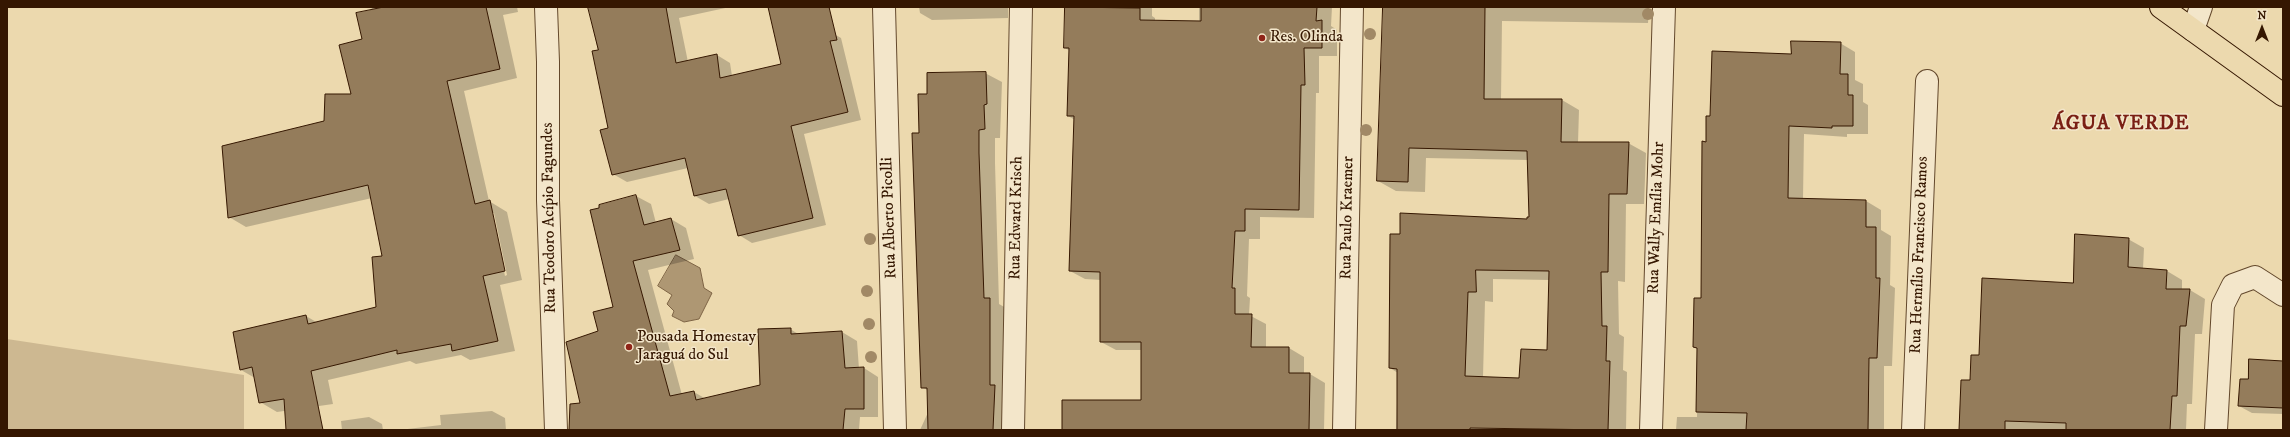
<!DOCTYPE html>
<html>
<head>
<meta charset="utf-8">
<style>
	body { margin:0 }
	#map { position:relative; width:2290px; height:437px; overflow:hidden; background:#ecd9ae; font-family:"IM FELL DW Pica",serif }
	canvas { display:block }
	.frame { position:absolute; inset:0; border:8px solid #351701; pointer-events:none }
	.north { position:absolute; left:2242px; top:8px; width:40px; height:40px; -webkit-text-stroke:3px #f3e6ca; paint-order:stroke; rotate:0deg; font-size:11px; font-weight:700; line-height:16px; text-align:center; color:#351701 }
	.north::after { content:''; display:block; margin:auto; width:14px; height:18px; background:#351701; clip-path:polygon(50% 0,100% 100%,50% 72%,0 100%) }
</style>
</head>
<body>
<div id="map">
<canvas width="2290" height="437"></canvas>
<div class="frame"></div>
<div class="north">N</div>
</div>
<script>
const c = document.querySelector('canvas').getContext('2d');
c.lineJoin = 'round';
function fill(path, color) { c.fillStyle = color; c.fill(path, 'evenodd'); }
function trace(path, color, width, dash) { c.strokeStyle = color; c.lineWidth = width; c.lineCap = dash ? 'butt' : 'round'; c.setLineDash(dash || []); c.stroke(path); }
function drawText(font, color, halo, rows, align = 'center') {
  c.font = font + ' "IM FELL DW Pica",serif'; c.lineWidth = 3; c.setLineDash([]); c.textBaseline = 'middle'; c.strokeStyle = halo; c.fillStyle = color; for (const [text, x, y, turn = 0] of rows) {
    c.save(); c.translate(x, y); c.rotate((+turn || 0) * Math.PI / 180); c.textAlign = isNaN(turn) ? turn : align; if (halo) c.strokeText(text, 0, 0); c.fillText(text, 0, 0); c.restore();
  }
}
const green = new Path2D(`
	M 7,339 L 244,375 L 244,430 L 7,430 Z`);
const water = new Path2D(`
	M 676,255 L 700,268 L 704,288 L 712,293 L 699,319 L 684,322 L 672,316 L 674,311 L 667,304 L 672,295 L 658,286 Z`);
const shadow = new Path2D(`
	M 372,7 L 517,7 L 518,12 L 503,15 L 517,78 L 464,91 L 489,201 L 507,212 L 522,280 L 500,285 L 515,351 L 470,360 L 461,355 L 416,364 L 410,361 L 328,380 L 333,404 L 277,412 L 260,402 L 255,378 L 241,370 L 306,316 L 318,323 L 377,308 L 383,257 L 372,198 L 246,227 L 229,217 L 352,95 ZM 492,213 L 494,213 L 507,275 L 505,276 Z
	M 589,7 L 730,7 L 679,18 L 688,62 L 717,55 L 730,63 L 732,76 L 782,65 L 827,30 L 841,38 L 861,120 L 804,134 L 826,225 L 752,243 L 739,235 L 729,199 L 709,204 L 695,196 L 688,168 L 627,182 L 613,174 L 599,51 Z
	M 919,7 L 1008,7 L 1008,18 L 932,20 L 920,13 Z
	M 1066,7 L 1152,7 L 1152,16 L 1155,18 L 1155,22 L 1199,22 L 1199,7 L 1332,7 L 1331,26 L 1337,30 L 1337,56 L 1319,56 L 1319,93 L 1316,93 L 1314,218 L 1260,217 L 1260,239 L 1249,239 L 1247,296 L 1250,298 L 1249,315 L 1266,324 L 1266,348 L 1289,348 L 1304,357 L 1304,374 L 1310,374 L 1325,383 L 1324,430 L 1062,430 L 1142,402 L 1142,350 L 1116,350 L 1101,342 L 1101,280 L 1085,279 L 1070,271 L 1075,120 L 1068,116 L 1070,51 L 1065,48 Z
	M 1385,7 L 1649,7 L 1648,23 L 1502,21 L 1501,100 L 1562,100 L 1579,110 L 1578,143 L 1628,143 L 1646,153 L 1644,204 L 1626,204 L 1625,282 L 1618,281 L 1619,334 L 1624,337 L 1623,370 L 1627,372 L 1626,430 L 1396,430 L 1398,373 L 1390,368 L 1391,235 L 1528,220 L 1530,218 L 1528,160 L 1426,158 L 1425,192 L 1396,191 L 1378,181 ZM 1493,279 L 1549,280 L 1548,351 L 1520,379 L 1483,377 L 1485,301 L 1493,302 Z
	M 1840,43 L 1855,52 L 1855,80 L 1863,84 L 1863,102 L 1868,105 L 1868,134 L 1847,134 L 1847,137 L 1804,134 L 1803,199 L 1866,201 L 1881,210 L 1881,230 L 1891,236 L 1890,285 L 1895,288 L 1892,366 L 1884,366 L 1884,430 L 1676,430 L 1677,417 L 1697,417 L 1698,349 L 1694,347 L 1702,299 L 1707,143 L 1711,117 L 1792,55 Z
	M 985,73 L 1002,82 L 1000,138 L 995,138 L 995,163 L 999,304 L 1006,308 L 1010,430 L 920,430 L 936,395 L 922,387 L 920,134 L 927,95 Z
	M 636,196 L 651,204 L 656,223 L 671,219 L 686,228 L 694,259 L 648,270 L 682,395 L 694,392 L 706,399 L 761,386 L 790,329 L 800,335 L 842,332 L 857,341 L 859,369 L 864,368 L 878,377 L 878,417 L 860,417 L 859,430 L 570,430 L 581,403 L 599,331 L 614,307 Z
	M 2128,239 L 2144,248 L 2143,269 L 2167,271 L 2182,280 L 2182,290 L 2190,290 L 2205,299 L 2202,334 L 2195,334 L 2192,404 L 2187,404 L 2186,430 L 1959,430 L 1962,381 L 1971,381 L 1980,356 Z
	M 2283,362 L 2283,414 L 2252,413 L 2239,406 L 2249,380 Z
	M 492,411 L 505,418 L 506,430 L 399,430 L 441,425 L 440,415 Z
	M 369,417 L 382,424 L 383,430 L 342,430 L 341,421 Z`);
const building = new Path2D(`
	M 384,7 L 486,7 L 500,69 L 447,81 L 475,204 L 490,200 L 505,271 L 483,276 L 498,341 L 452,351 L 451,344 L 397,354 L 397,350 L 311,371 L 323,430 L 286,430 L 284,399 L 259,403 L 252,367 L 240,370 L 233,332 L 306,315 L 308,324 L 376,307 L 372,257 L 382,256 L 368,185 L 228,218 L 222,146 L 324,121 L 325,94 L 351,94 L 339,45 L 362,39 L 356,13 Z
	M 588,7 L 666,7 L 676,63 L 717,54 L 720,78 L 781,64 L 768,7 L 829,7 L 837,40 L 830,41 L 848,112 L 791,126 L 813,218 L 738,236 L 726,189 L 694,196 L 685,158 L 612,175 L 600,130 L 608,128 L 592,51 L 598,50 Z
	M 1065,7 L 1140,8 L 1140,20 L 1201,21 L 1201,7 L 1317,7 L 1316,21 L 1322,20 L 1322,48 L 1304,48 L 1305,85 L 1301,85 L 1299,210 L 1245,209 L 1245,231 L 1235,231 L 1232,288 L 1235,288 L 1235,314 L 1252,314 L 1251,347 L 1289,347 L 1289,373 L 1310,373 L 1309,430 L 1062,430 L 1062,400 L 1141,400 L 1141,342 L 1100,342 L 1100,272 L 1069,271 L 1074,116 L 1067,116 L 1069,48 L 1064,48 Z
	M 1383,7 L 1485,7 L 1484,99 L 1562,99 L 1561,142 L 1629,142 L 1627,194 L 1609,194 L 1608,272 L 1601,272 L 1602,326 L 1607,326 L 1606,361 L 1610,361 L 1608,430 L 1470,428 L 1470,430 L 1397,430 L 1397,369 L 1389,368 L 1390,234 L 1400,234 L 1400,213 L 1527,219 L 1527,217 L 1529,217 L 1527,151 L 1409,148 L 1408,182 L 1377,181 ZM 1476,270 L 1549,271 L 1547,350 L 1521,349 L 1519,378 L 1465,376 L 1468,292 L 1476,292 Z
	M 1791,41 L 1841,42 L 1840,74 L 1848,74 L 1848,95 L 1853,95 L 1853,126 L 1832,126 L 1832,128 L 1789,126 L 1788,198 L 1866,200 L 1866,227 L 1876,227 L 1876,278 L 1880,278 L 1877,358 L 1869,358 L 1868,430 L 1746,430 L 1747,413 L 1696,412 L 1697,348 L 1693,347 L 1694,298 L 1701,298 L 1702,141 L 1706,142 L 1706,116 L 1710,116 L 1712,51 L 1791,54 Z
	M 986,72 L 987,104 L 984,105 L 985,129 L 979,130 L 979,153 L 984,298 L 990,298 L 990,385 L 995,385 L 993,430 L 928,430 L 927,388 L 921,388 L 912,133 L 919,133 L 918,94 L 927,94 L 927,73 Z
	M 636,195 L 644,225 L 671,218 L 680,250 L 633,261 L 670,396 L 694,391 L 696,400 L 760,385 L 758,329 L 791,328 L 791,334 L 842,331 L 845,368 L 864,367 L 864,409 L 845,409 L 843,430 L 569,430 L 570,404 L 580,403 L 566,342 L 598,331 L 593,312 L 613,307 L 590,210 L 599,208 L 599,205 Z
	M 2075,234 L 2129,238 L 2128,267 L 2167,270 L 2166,289 L 2190,289 L 2186,326 L 2180,326 L 2177,396 L 2172,396 L 2170,430 L 2066,430 L 2066,423 L 2005,421 L 2005,430 L 1959,430 L 1961,380 L 1970,380 L 1971,355 L 1979,355 L 1982,278 L 2073,283 Z
	M 2249,359 L 2283,361 L 2283,408 L 2238,406 L 2240,379 L 2248,379 Z`);
const minor = new Path2D(`
	M 546,7 L 548,62 L 548,200 L 556,430
	M 884,7 L 895,430
	M 2193,30 L 2201,7
	M 1013,430 L 1021,7
	M 1344,430 L 1352,7
	M 1651,430 L 1664,7
	M 1913,430 L 1927,81
	M 2216,430 L 2223,305 L 2233,285 L 2255,277 L 2283,295`);
const trunk = new Path2D(`
	M 2161,7 L 2283,95`);
const trees = [
	[1648,14],
	[1370,34],
	[1366,130],
	[870,239],
	[867,291],
	[869,324],
	[871,357]
];
const markers = [
	[1262,38,4,"#8f2418"],
	[629,347,4,"#8f2418"]
];
const poiNames = [
	["Res. Olinda",1270,38],
	["Pousada Homestay",637,338],
	["Jaraguá do Sul",637,356]
];
const streetNames = [
	["Rua Teodoro Acípio Fagundes",550,218,-91],
	["Rua Alberto Picolli",890,218,-92],
	["Rua Edward Krisch",1017,218,-89],
	["Rua Paulo Kraemer",1348,218,-89],
	["Rua Wally Emília Mohr",1657,218,-88],
	["Rua Hermílio Francisco Ramos",1920,255,-88]
];
const districtNames = [
	["ÁGUA VERDE",2121,125]
];
fill(green, '#cdb891');
fill(water, '#ae9773');
trace(water, '#7e6445', 1);
fill(shadow, '#0003');
fill(building, '#947c5b');
trace(building, '#351701', 1);
trace(minor, '#63482c', 24);
trace(trunk, '#351701', 24);
trace(minor, '#f3e6ca', 22);
trace(trunk, '#ecd9ae', 22);
c.fillStyle = '#a18966';
for (const [x, y] of trees) { c.beginPath(); c.arc(x, y, 6, 0, 2 * Math.PI); c.fill(); }
for (const [x, y, r, color] of markers) { const dot = new Path2D(); dot.arc(x, y, r, 0, 2 * Math.PI); c.fillStyle = color; c.fill(dot); trace(dot, '#f3e6ca', 1.5); }
drawText('16px', '#351701', '#f3e6ca', poiNames, 'left');
drawText('16px', '#351701', '#f3e6ca', streetNames);
c.letterSpacing = '1px';
drawText('bold 20px', '#7a1f14', '#f3e6ca', districtNames);
c.letterSpacing = '0px';
</script>
</body>
</html>
